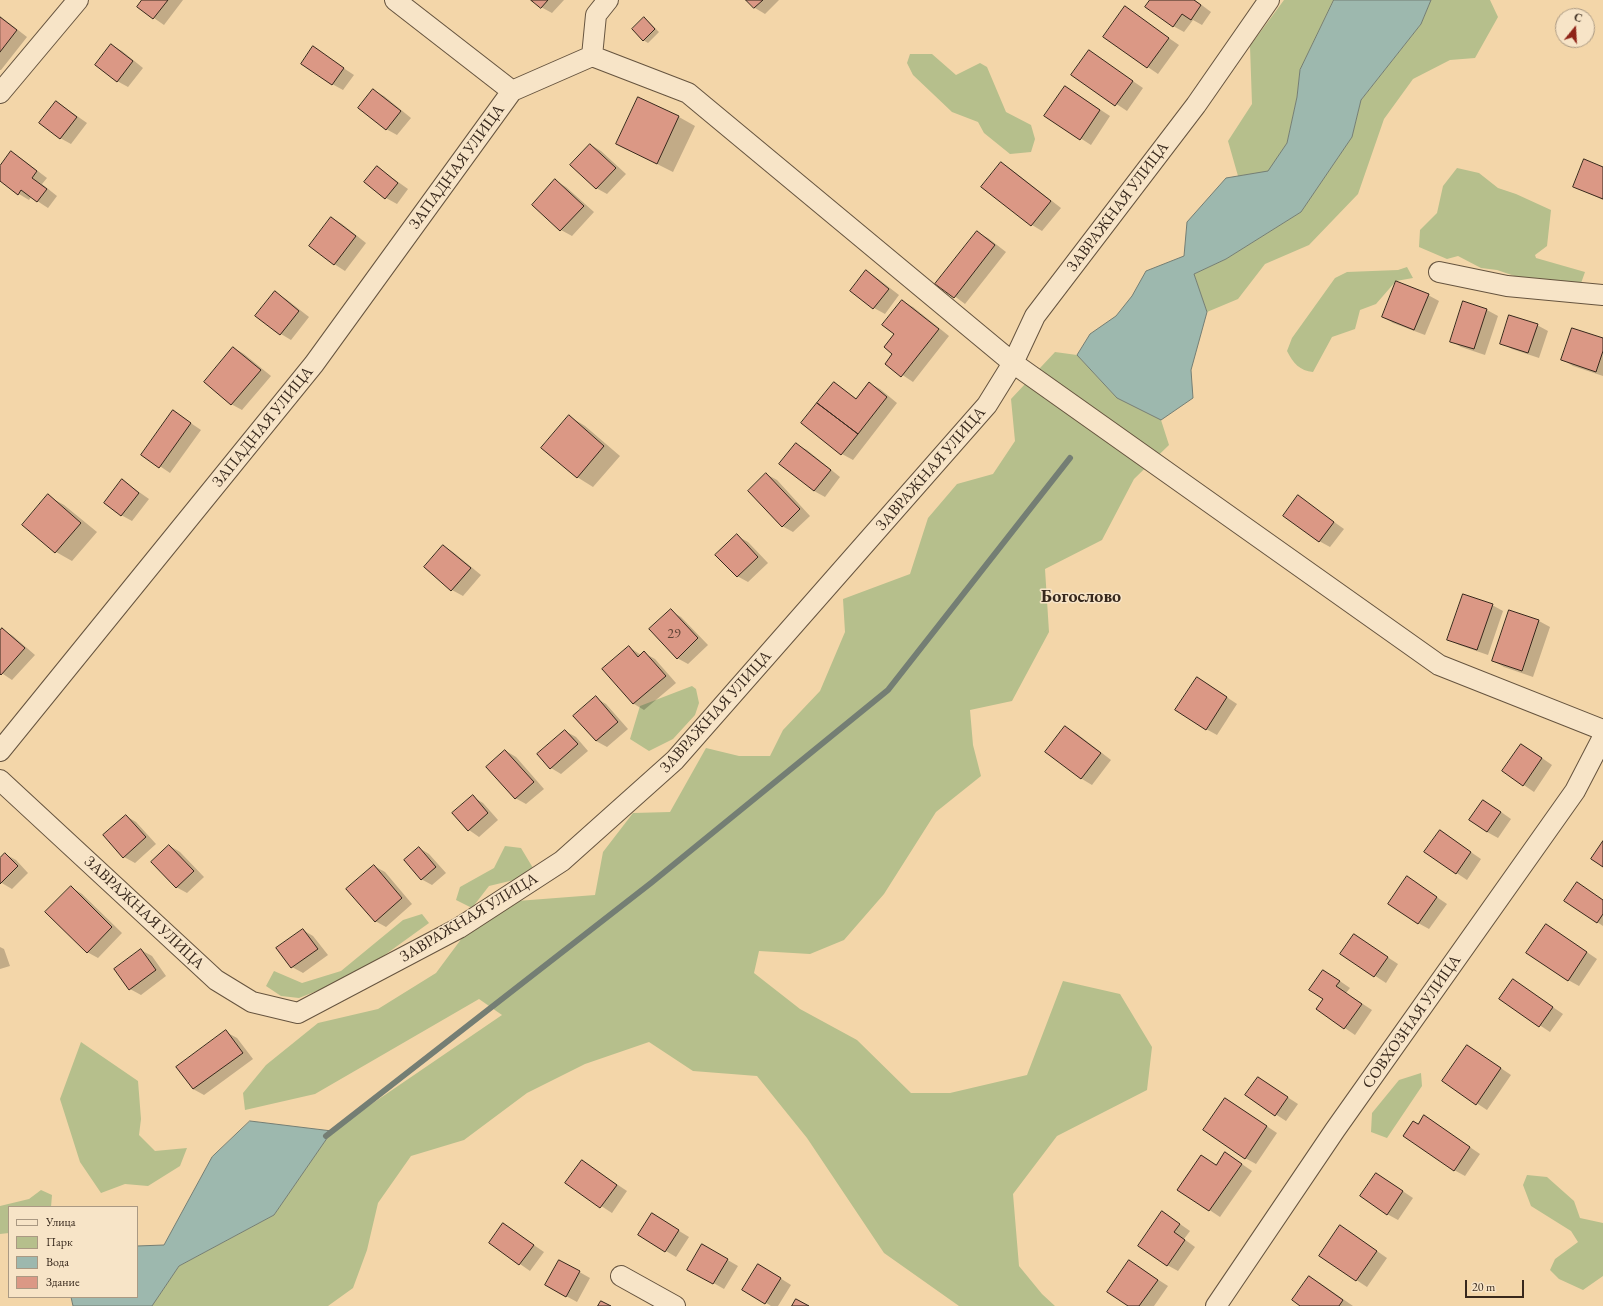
<!DOCTYPE html>
<html>
<head>
<meta charset="utf-8">
<style>
	body { margin:0 }
	#map { position:relative; width:1603px; height:1306px; overflow:hidden; background:#f3d6a9; font-family:"EB Garamond",serif }
	canvas { display:block }
	.legend { position:absolute; left:8px; top:1206px; width:130px; height:92px; box-sizing:border-box; background:#f7e4c7; border:1px solid #aa9983; margin:0; padding:5px 7px; list-style:none; font-size:12px; color:#37281c }
	.legend li { display:flex; align-items:center; gap:8px; height:20px }
	.legend b { width:20px; border:1px solid #aa9983 }
	.north { position:absolute; left:1555px; top:8px; width:40px; height:40px; box-sizing:border-box; background:#f7e4c7; border:1px solid #aa9983; border-radius:50%; rotate:18deg; font-size:11px; font-weight:700; line-height:16px; text-align:center; color:#37281c }
	.north::after { content:''; display:block; margin:auto; width:14px; height:18px; background:#8f2418; clip-path:polygon(50% 0,100% 100%,50% 72%,0 100%) }
	.scale { position:absolute; left:1465px; top:1280px; width:59px; height:18px; box-sizing:border-box; border:2px solid #37281c; border-top:0; padding-left:5px; font-size:12px; line-height:14px; white-space:nowrap; color:#37281c; -webkit-text-stroke:3px #f7e4c7; paint-order:stroke }
</style>
</head>
<body>
<div id="map">
<canvas width="1603" height="1306"></canvas>
<ul class="legend">
<li><b style="height:5px;background:#f7e4c7"></b>Улица</li>
<li><b style="height:11px;background:#b6bf8c"></b>Парк</li>
<li><b style="height:11px;background:#9db8ae"></b>Вода</li>
<li><b style="height:11px;background:#db9885"></b>Здание</li>
</ul>
<div class="north">С</div>
<div class="scale">20 m</div>
</div>
<script>
const c = document.querySelector('canvas').getContext('2d');
c.lineJoin = 'round';
function fill(path, color) { c.fillStyle = color; c.fill(path, 'evenodd'); }
function trace(path, color, width, dash) { c.strokeStyle = color; c.lineWidth = width; c.lineCap = dash ? 'butt' : 'round'; c.setLineDash(dash || []); c.stroke(path); }
function drawText(font, color, halo, rows, align = 'center') {
  c.font = font + ' "EB Garamond",serif'; c.lineWidth = 3; c.setLineDash([]); c.textBaseline = 'middle'; c.strokeStyle = halo; c.fillStyle = color; for (const [text, x, y, turn = 0] of rows) {
    c.save(); c.translate(x, y); c.rotate((+turn || 0) * Math.PI / 180); c.textAlign = isNaN(turn) ? turn : align; if (halo) c.strokeText(text, 0, 0); c.fillText(text, 0, 0); c.restore();
  }
}
const green = new Path2D(`
	M 1284,0 L 1334,0 L 1300,70 L 1297,97 L 1287,143 L 1268,172 L 1238,176 L 1228,141 L 1252,104 L 1250,46 Z
	M 1431,0 L 1490,0 L 1498,17 L 1475,58 L 1450,60 L 1413,79 L 1384,119 L 1358,194 L 1309,245 L 1265,264 L 1238,299 L 1207,312 L 1194,274 L 1226,259 L 1301,212 L 1352,137 L 1361,100 L 1421,24 Z
	M 910,54 L 932,54 L 956,75 L 980,63 L 987,67 L 1006,112 L 1031,125 L 1035,139 L 1031,152 L 1010,154 L 984,133 L 978,122 L 952,112 L 913,75 L 907,63 Z
	M 1457,168 L 1479,173 L 1498,188 L 1516,194 L 1551,210 L 1547,246 L 1535,255 L 1536,258 L 1585,272 L 1580,286 L 1538,284 L 1497,270 L 1481,268 L 1458,256 L 1447,259 L 1419,247 L 1420,230 L 1437,213 L 1443,186 Z
	M 1407,267 L 1413,278 L 1396,281 L 1376,304 L 1360,310 L 1355,329 L 1332,337 L 1313,372 C 1300,371 1293,363 1287,351 L 1292,338 L 1335,278 L 1347,272 L 1398,270 Z
	M 1055,352 L 1077,355 L 1117,398 L 1161,420 L 1169,445 L 1134,479 L 1102,540 L 1045,569 L 1049,632 L 1012,701 L 970,710 L 973,745 L 981,776 L 936,812 L 884,894 L 844,940 L 810,954 L 759,951 L 754,973 L 800,1009 L 857,1040 L 911,1093 L 950,1093 L 1027,1075 L 1063,981 L 1120,994 L 1152,1047 L 1147,1090 L 1057,1136 L 1013,1194 L 1019,1266 L 1042,1294 L 1055,1306 L 959,1306 L 884,1253 L 807,1138 L 757,1076 L 693,1071 L 649,1042 L 585,1064 L 527,1093 L 464,1140 L 411,1156 L 378,1203 L 367,1250 L 353,1288 L 328,1306 L 152,1306 L 179,1266 L 274,1215 L 332,1131 L 502,1015 L 479,999 L 315,1094 L 245,1110 L 243,1093 L 266,1065 L 318,1023 L 378,1009 L 436,973 L 462,938 L 517,901 L 595,895 L 603,852 L 633,813 L 670,812 L 706,748 L 739,756 L 770,756 L 783,730 L 820,691 L 845,632 L 843,599 L 910,574 L 928,518 L 957,484 L 993,474 L 1015,441 L 1011,399 Z
	M 692,686 L 696,689 L 699,703 L 695,715 L 673,739 L 649,751 L 630,739 L 640,706 Z
	M 505,846 L 521,848 L 533,868 L 514,880 L 489,886 L 472,908 L 456,900 L 460,887 L 494,868 Z
	M 422,914 L 429,923 L 357,975 L 299,998 L 281,996 L 266,986 L 274,971 L 302,983 L 341,971 L 403,920 Z
	M 81,1042 L 138,1081 L 141,1119 L 139,1135 L 155,1151 L 187,1148 L 180,1166 L 148,1186 L 125,1184 L 101,1193 L 80,1162 L 60,1099 Z
	M 1421,1073 L 1422,1086 L 1387,1138 L 1371,1132 L 1372,1113 L 1399,1080 Z
	M 1527,1175 L 1547,1177 L 1574,1201 L 1580,1218 L 1603,1223 L 1603,1276 L 1583,1290 L 1559,1279 L 1550,1270 L 1555,1259 L 1578,1242 L 1571,1231 L 1531,1206 L 1523,1185 Z
	M 41,1190 L 52,1195 L 51,1207 L 9,1207 L 9,1233 L 0,1234 L 0,1206 L 29,1199 Z`);
const water = new Path2D(`
	M 1334,0 L 1431,0 L 1421,24 L 1361,100 L 1352,137 L 1301,212 L 1226,259 L 1194,274 L 1207,312 L 1191,370 L 1193,398 L 1161,420 L 1117,398 L 1077,355 L 1090,334 L 1116,316 L 1132,296 L 1146,271 L 1184,256 L 1187,222 L 1226,178 L 1268,171 L 1287,143 L 1297,97 L 1300,70 Z
	M 250,1121 L 332,1131 L 274,1215 L 179,1266 L 152,1306 L 73,1306 L 71,1297 L 137,1297 L 137,1246 L 164,1245 L 212,1157 Z`);
const shadow = new Path2D(`
	M 143,0 L 183,0 L 164,25 L 138,7 Z
	M 533,0 L 564,0 L 552,13 L 541,7 Z
	M 747,0 L 779,0 L 765,14 L 755,8 Z
	M 1151,0 L 1195,0 L 1211,12 L 1202,25 L 1193,20 L 1184,32 L 1173,26 Z
	M 1125,8 L 1179,45 L 1158,74 L 1104,37 Z
	M 0,16 L 27,37 L 1,70 L 0,70 Z
	M 644,19 L 649,22 L 659,32 L 648,43 L 643,40 Z
	M 111,45 L 122,51 L 143,68 L 128,87 L 117,81 Z
	M 313,48 L 354,75 L 343,90 L 332,84 Z
	M 1099,58 L 1143,88 L 1127,111 L 1073,75 Z
	M 373,90 L 384,96 L 411,118 L 397,135 L 386,129 Z
	M 1075,93 L 1110,116 L 1091,145 L 1046,116 Z
	M 639,98 L 679,117 L 695,126 L 673,172 L 617,144 Z
	M 57,102 L 87,123 L 71,144 L 60,138 Z
	M 591,145 L 601,151 L 626,174 L 607,194 L 596,188 Z
	M 12,153 L 22,159 L 47,178 L 42,184 L 57,196 L 48,208 L 31,197 L 29,200 L 19,194 L 0,180 L 0,168 Z
	M 1001,163 L 1012,170 L 1061,208 L 1042,231 L 1032,225 L 983,187 Z
	M 377,167 L 408,189 L 397,204 L 386,198 L 365,182 Z
	M 1603,168 L 1603,200 L 1574,186 Z
	M 556,181 L 566,187 L 594,212 L 572,236 L 561,230 L 533,205 Z
	M 332,218 L 342,224 L 366,243 L 345,271 L 334,264 Z
	M 977,232 L 988,238 L 1006,252 L 965,304 L 937,283 Z
	M 867,271 L 877,278 L 899,295 L 885,314 L 874,308 L 852,290 Z
	M 275,293 L 286,299 L 309,317 L 291,340 L 281,334 L 257,316 Z
	M 1428,295 L 1439,301 L 1425,335 L 1393,323 L 1383,317 Z
	M 902,301 L 913,307 L 949,336 L 913,382 L 886,364 L 894,354 L 895,334 Z
	M 1464,302 L 1487,310 L 1498,316 L 1485,355 L 1461,347 L 1451,341 Z
	M 1537,325 L 1548,331 L 1539,358 L 1512,349 L 1501,343 Z
	M 1603,339 L 1603,376 L 1573,366 L 1563,360 Z
	M 234,348 L 244,354 L 271,376 L 242,410 L 231,404 Z
	M 834,383 L 857,399 L 869,383 L 880,389 L 897,403 L 853,460 L 842,454 L 802,423 Z
	M 173,411 L 201,430 L 170,473 L 142,454 Z
	M 569,416 L 585,426 L 620,456 L 593,487 L 577,477 Z
	M 796,444 L 807,450 L 840,477 L 825,497 L 814,491 Z
	M 766,474 L 777,480 L 810,516 L 793,532 L 782,526 Z
	M 122,480 L 149,499 L 132,521 L 121,515 Z
	M 48,496 L 64,505 L 97,532 L 72,561 L 56,552 Z
	M 1299,497 L 1344,529 L 1330,547 L 1319,541 Z
	M 737,536 L 748,542 L 768,563 L 748,582 L 737,576 Z
	M 443,546 L 453,552 L 481,575 L 463,596 L 452,590 Z
	M 1492,605 L 1503,611 L 1488,655 L 1459,645 L 1448,639 Z
	M 671,611 L 681,617 L 708,645 L 688,664 L 677,658 Z
	M 1510,612 L 1539,621 L 1550,627 L 1533,677 L 1504,667 L 1493,661 Z
	M 2,629 L 13,636 L 35,655 L 12,680 L 0,672 L 0,632 Z
	M 629,647 L 641,655 L 644,653 L 655,659 L 676,683 L 644,710 L 634,704 L 604,669 Z
	M 1207,684 L 1237,704 L 1217,735 L 1206,729 Z
	M 596,698 L 606,704 L 628,729 L 607,747 L 596,741 Z
	M 1065,727 L 1076,733 L 1111,760 L 1092,785 L 1082,779 L 1047,752 Z
	M 565,731 L 576,737 L 588,751 L 561,774 L 551,768 Z
	M 506,751 L 516,757 L 544,789 L 526,804 L 515,798 Z
	M 1532,751 L 1552,765 L 1534,792 L 1503,771 Z
	M 473,797 L 483,803 L 498,820 L 479,837 L 469,830 Z
	M 1494,807 L 1511,819 L 1498,838 L 1487,832 Z
	M 126,816 L 136,822 L 156,844 L 135,863 L 124,857 Z
	M 1440,831 L 1481,859 L 1467,880 L 1425,852 Z
	M 170,846 L 180,852 L 204,877 L 187,893 L 176,887 Z
	M 419,848 L 429,854 L 446,873 L 432,885 L 421,879 Z
	M 5,854 L 16,860 L 28,873 L 12,889 L 0,882 L 0,859 Z
	M 374,866 L 385,872 L 412,904 L 386,927 L 375,921 Z
	M 1407,877 L 1447,904 L 1429,929 L 1418,923 Z
	M 71,887 L 82,894 L 122,933 L 98,958 L 87,952 Z
	M 1603,900 L 1603,926 L 1597,922 Z
	M 1547,925 L 1597,959 L 1579,986 L 1568,980 Z
	M 303,930 L 313,936 L 328,955 L 303,973 L 292,967 L 278,948 Z
	M 1354,935 L 1398,964 L 1386,983 L 1342,954 Z
	M 0,947 L 4,949 L 10,966 L 0,969 Z
	M 141,950 L 152,956 L 166,976 L 141,995 L 130,989 Z
	M 1334,977 L 1350,988 L 1346,993 L 1372,1010 L 1355,1035 L 1317,1009 L 1324,998 Z
	M 1513,980 L 1563,1014 L 1550,1032 L 1500,999 Z
	M 226,1032 L 237,1038 L 253,1059 L 204,1095 L 193,1089 Z
	M 1477,1052 L 1511,1075 L 1487,1110 L 1443,1081 Z
	M 1258,1078 L 1298,1104 L 1286,1121 L 1246,1095 Z
	M 1226,1099 L 1277,1133 L 1256,1164 L 1245,1158 Z
	M 1435,1123 L 1480,1154 L 1465,1176 L 1454,1170 L 1418,1125 Z
	M 1202,1156 L 1217,1166 L 1236,1160 L 1252,1171 L 1220,1217 L 1178,1189 Z
	M 582,1161 L 627,1191 L 612,1213 L 566,1183 Z
	M 1377,1174 L 1413,1198 L 1398,1220 L 1387,1214 Z
	M 1173,1219 L 1190,1231 L 1184,1239 L 1195,1247 L 1178,1271 L 1167,1265 Z
	M 663,1221 L 689,1237 L 676,1257 L 639,1235 Z
	M 503,1224 L 544,1252 L 530,1271 L 490,1243 Z
	M 1351,1233 L 1387,1258 L 1367,1287 L 1320,1256 Z
	M 702,1245 L 738,1266 L 724,1289 L 689,1269 Z
	M 560,1261 L 590,1278 L 577,1302 L 546,1285 Z
	M 1129,1261 L 1168,1286 L 1154,1306 L 1129,1306 Z
	M 769,1271 L 791,1285 L 778,1306 L 771,1306 L 744,1289 Z
	M 1309,1277 L 1320,1283 L 1353,1306 L 1302,1306 Z`);
const stream = new Path2D(`
	M 326,1136 L 651,883 L 888,690 L 1070,458`);
const building = new Path2D(`
	M 142,0 L 168,0 L 153,19 L 137,7 Z
	M 531,0 L 548,0 L 541,8 Z
	M 746,0 L 763,0 L 754,8 Z
	M 1150,0 L 1194,0 L 1201,5 L 1191,20 L 1182,14 L 1173,27 L 1145,7 Z
	M 1125,6 L 1169,38 L 1147,68 L 1103,37 Z
	M 0,17 L 17,30 L 0,52 Z
	M 644,17 L 655,29 L 643,41 L 632,29 Z
	M 111,44 L 133,61 L 117,82 L 95,65 Z
	M 313,46 L 344,68 L 332,85 L 301,64 Z
	M 1089,50 L 1133,81 L 1115,106 L 1071,75 Z
	M 1065,86 L 1100,110 L 1080,140 L 1044,116 Z
	M 373,89 L 401,111 L 386,130 L 358,108 Z
	M 638,97 L 679,116 L 657,164 L 616,144 Z
	M 56,101 L 77,117 L 60,139 L 39,123 Z
	M 590,144 L 616,168 L 596,189 L 570,165 Z
	M 11,151 L 37,171 L 32,178 L 47,189 L 37,202 L 21,190 L 18,195 L 0,181 L 0,166 Z
	M 1584,159 L 1603,167 L 1603,199 L 1573,187 Z
	M 1001,162 L 1051,201 L 1031,226 L 981,187 Z
	M 377,166 L 398,183 L 385,199 L 364,182 Z
	M 555,179 L 584,206 L 560,231 L 532,205 Z
	M 331,217 L 356,236 L 334,265 L 309,246 Z
	M 977,231 L 995,245 L 954,298 L 935,284 Z
	M 866,270 L 889,289 L 873,309 L 850,291 Z
	M 1396,281 L 1429,294 L 1414,330 L 1382,317 Z
	M 275,291 L 299,311 L 280,335 L 255,316 Z
	M 902,300 L 939,329 L 901,377 L 885,364 L 892,354 L 884,347 L 894,334 L 882,325 Z
	M 1463,301 L 1487,309 L 1474,349 L 1450,342 Z
	M 1509,315 L 1538,324 L 1528,353 L 1500,344 Z
	M 1572,328 L 1603,338 L 1603,351 L 1596,372 L 1561,360 Z
	M 233,347 L 261,370 L 231,405 L 204,382 Z
	M 834,382 L 856,399 L 869,382 L 887,397 L 858,434 L 817,403 Z
	M 817,403 L 858,434 L 841,455 L 801,423 Z
	M 173,410 L 191,423 L 159,468 L 141,455 Z
	M 569,415 L 604,446 L 577,478 L 541,448 Z
	M 796,443 L 831,470 L 814,491 L 779,464 Z
	M 766,473 L 800,509 L 782,527 L 748,491 Z
	M 122,479 L 139,493 L 121,516 L 104,503 Z
	M 48,494 L 81,523 L 55,553 L 22,525 Z
	M 1298,495 L 1334,522 L 1319,542 L 1283,516 Z
	M 737,534 L 758,557 L 737,577 L 715,555 Z
	M 443,545 L 471,568 L 451,591 L 424,567 Z
	M 1463,594 L 1493,604 L 1477,650 L 1447,640 Z
	M 671,609 L 698,638 L 677,659 L 649,629 Z
	M 1509,610 L 1539,620 L 1522,671 L 1492,661 Z
	M 2,628 L 25,648 L 1,675 L 0,674 L 0,631 Z
	M 629,646 L 638,657 L 644,651 L 666,676 L 633,704 L 602,669 Z
	M 1197,677 L 1227,697 L 1206,730 L 1175,710 Z
	M 596,696 L 618,722 L 596,741 L 573,716 Z
	M 1065,726 L 1101,753 L 1081,779 L 1045,752 Z
	M 565,730 L 578,744 L 550,769 L 537,754 Z
	M 1521,744 L 1542,758 L 1523,786 L 1502,771 Z
	M 505,750 L 534,782 L 515,799 L 486,767 Z
	M 473,795 L 488,813 L 468,831 L 452,813 Z
	M 1483,800 L 1501,812 L 1487,832 L 1469,820 Z
	M 126,815 L 146,837 L 123,858 L 103,835 Z
	M 1440,830 L 1471,852 L 1456,874 L 1424,852 Z
	M 1603,841 L 1603,867 L 1591,859 Z
	M 169,845 L 194,871 L 176,888 L 151,862 Z
	M 419,847 L 436,867 L 421,880 L 404,860 Z
	M 5,853 L 18,866 L 0,884 L 0,858 Z
	M 374,865 L 402,898 L 375,922 L 346,889 Z
	M 1407,876 L 1437,897 L 1418,924 L 1388,904 Z
	M 1577,882 L 1603,900 L 1603,914 L 1597,923 L 1564,901 Z
	M 71,886 L 112,927 L 87,953 L 45,912 Z
	M 1546,924 L 1587,952 L 1568,981 L 1526,953 Z
	M 303,929 L 318,949 L 291,968 L 276,948 Z
	M 1354,934 L 1388,957 L 1374,977 L 1340,954 Z
	M 141,949 L 156,970 L 129,990 L 114,969 Z
	M 1323,970 L 1340,981 L 1336,986 L 1362,1004 L 1344,1029 L 1316,1009 L 1323,999 L 1309,990 Z
	M 1513,979 L 1553,1007 L 1539,1027 L 1499,999 Z
	M 226,1030 L 243,1053 L 193,1089 L 176,1067 Z
	M 1467,1045 L 1501,1068 L 1476,1105 L 1442,1081 Z
	M 1258,1077 L 1288,1097 L 1275,1116 L 1245,1095 Z
	M 1225,1098 L 1267,1126 L 1245,1159 L 1203,1130 Z
	M 1424,1115 L 1470,1147 L 1454,1171 L 1403,1136 L 1413,1121 L 1418,1124 Z
	M 1225,1152 L 1242,1164 L 1209,1211 L 1177,1190 L 1201,1155 L 1216,1165 Z
	M 582,1160 L 617,1185 L 600,1208 L 565,1183 Z
	M 1376,1173 L 1403,1191 L 1387,1215 L 1360,1196 Z
	M 1162,1211 L 1180,1224 L 1174,1232 L 1185,1240 L 1167,1266 L 1138,1246 Z
	M 652,1213 L 679,1230 L 665,1252 L 638,1235 Z
	M 503,1223 L 534,1245 L 519,1265 L 489,1243 Z
	M 1340,1225 L 1377,1251 L 1356,1281 L 1319,1256 Z
	M 702,1244 L 728,1259 L 713,1284 L 687,1270 Z
	M 559,1260 L 580,1271 L 566,1297 L 545,1285 Z
	M 1129,1260 L 1158,1280 L 1139,1306 L 1128,1306 L 1107,1292 Z
	M 758,1264 L 781,1278 L 765,1304 L 742,1290 Z
	M 1309,1276 L 1343,1300 L 1339,1306 L 1300,1306 L 1292,1300 Z
	M 796,1299 L 809,1306 L 792,1306 Z
	M 601,1301 L 611,1306 L 598,1306 Z`);
const minor = new Path2D(`
	M 395,0 L 512,91
	M 592,56 L 596,15 L 608,0
	M 512,91 L 592,56 L 688,93 L 1013,363 L 1439,665 L 1603,730
	M 0,93 L 78,0
	M 1439,272 L 1507,286 L 1603,295
	M 0,751 L 314,364 L 512,91
	M 0,780 L 216,980 L 252,1002 L 298,1013 L 459,928 L 562,861 L 675,760 L 987,405 L 1013,363 L 1035,316 L 1196,105 L 1269,0
	M 621,1276 L 675,1306
	M 1216,1306 L 1335,1130 L 1575,791 L 1603,737`);
const numberNames = [
	["29",674,634]
];
const streetNames = [
	["ЗАПАДНАЯ УЛИЦА",457,167,-54],
	["ЗАВРАЖНАЯ УЛИЦА",1118,207,-53],
	["ЗАПАДНАЯ УЛИЦА",263,427,-51],
	["ЗАВРАЖНАЯ УЛИЦА",931,469,-49],
	["ЗАВРАЖНАЯ УЛИЦА",716,712,-48],
	["ЗАВРАЖНАЯ УЛИЦА",144,913,43],
	["ЗАВРАЖНАЯ УЛИЦА",469,918,-31],
	["СОВХОЗНАЯ УЛИЦА",1412,1022,-55]
];
const quarterNames = [
	["Богослово",1081,597]
];
fill(green, '#b6bf8c');
fill(water, '#9db8ae');
trace(water, '#747e74', 1);
fill(shadow, '#0003');
trace(stream, '#747e74', 6);
fill(building, '#db9885');
trace(building, '#37281c', 1);
trace(minor, '#66543f', 22);
trace(minor, '#f7e4c7', 20);
drawText('14px', '#604436', null, numberNames);
drawText('16px', '#37281c', '#f7e4c7', streetNames);
drawText('bold 18px', '#37281c', '#f7e4c7', quarterNames);
</script>
</body>
</html>
